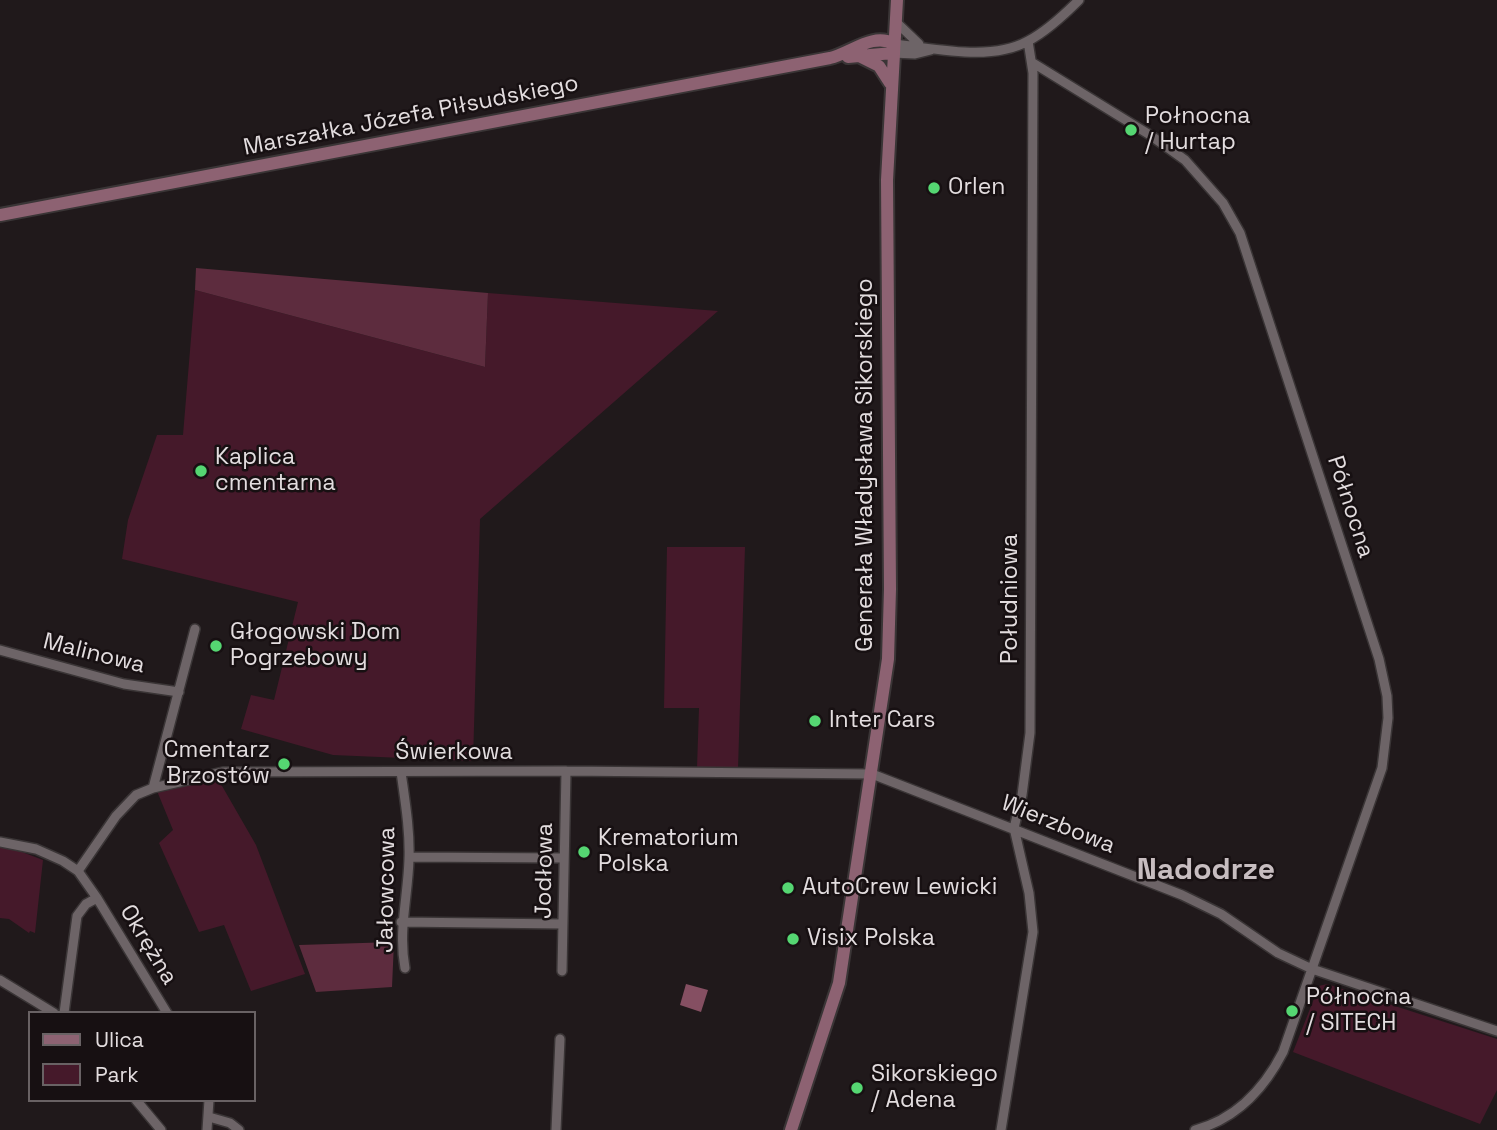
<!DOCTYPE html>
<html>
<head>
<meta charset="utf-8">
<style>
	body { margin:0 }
	#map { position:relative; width:1497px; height:1130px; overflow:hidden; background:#20191b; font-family:"Space Grotesk",sans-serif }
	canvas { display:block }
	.legend { position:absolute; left:28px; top:1011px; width:228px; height:91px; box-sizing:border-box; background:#171012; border:2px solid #696264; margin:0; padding:9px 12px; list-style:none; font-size:21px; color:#e3dddf }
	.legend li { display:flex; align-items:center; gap:14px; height:35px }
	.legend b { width:35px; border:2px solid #696264 }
</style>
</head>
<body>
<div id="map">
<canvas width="1497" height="1130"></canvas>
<ul class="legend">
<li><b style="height:9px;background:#8d6272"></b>Ulica</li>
<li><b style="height:19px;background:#45192a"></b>Park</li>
</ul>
</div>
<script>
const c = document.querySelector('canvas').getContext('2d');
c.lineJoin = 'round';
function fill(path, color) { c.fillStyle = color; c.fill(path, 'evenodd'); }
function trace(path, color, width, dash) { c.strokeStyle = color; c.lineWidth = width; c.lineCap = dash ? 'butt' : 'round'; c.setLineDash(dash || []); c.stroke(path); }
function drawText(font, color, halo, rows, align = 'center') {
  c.font = font + ' "Space Grotesk",sans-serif'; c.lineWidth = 5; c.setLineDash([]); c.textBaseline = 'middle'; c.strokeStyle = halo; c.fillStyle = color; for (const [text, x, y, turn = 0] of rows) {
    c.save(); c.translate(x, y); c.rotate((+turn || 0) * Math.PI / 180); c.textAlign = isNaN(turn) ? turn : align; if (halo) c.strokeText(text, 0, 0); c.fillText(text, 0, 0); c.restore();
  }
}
const green = new Path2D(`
	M 195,290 L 485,367 L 488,293 L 718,311 L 480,519 L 473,761 L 333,755 L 241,729 L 251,695 L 274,700 L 298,602 L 122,559 L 128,520 L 157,435 L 183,435 Z
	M 667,547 L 745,547 L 738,768 L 697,768 L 699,708 L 664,708 Z
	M 218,779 L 256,845 L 305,974 L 251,991 L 224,925 L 199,932 L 159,843 L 173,830 L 157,791 Z
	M 0,847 L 22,852 L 43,860 L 35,933 L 30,931 L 29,933 L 9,919 L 0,918 Z
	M 1327,984 L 1497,1039 L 1497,1090 L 1480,1124 L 1293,1052 L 1319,986 Z`);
const forest = new Path2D(`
	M 196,268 L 488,293 L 485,367 L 195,290 Z
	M 394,942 L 392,987 L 316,992 L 299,945 Z`);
const water = new Path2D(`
	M 686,984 L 708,990 L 701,1012 L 680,1005 Z`);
const street = new Path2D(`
	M 896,22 L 919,44
	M 894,44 C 934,48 990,62 1028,41 C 1047,31 1064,15 1079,0
	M 893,53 L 915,54 L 931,50
	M 1033,63 L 1150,135 L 1185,160 L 1223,203 L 1240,233 L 1379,659 L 1387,696 L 1388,718 L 1382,768 L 1283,1052 C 1264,1089 1236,1119 1195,1130
	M 0,650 L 124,684 L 179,692
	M 401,772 C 405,801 410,830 409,859 C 408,896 398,931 405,968
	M 153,788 L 195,629
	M 0,842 L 36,849 L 63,861 L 78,871 L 97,898 L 167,1013
	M 409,857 L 564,858
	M 78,871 L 116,816 L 136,795 L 153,788 L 223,772 L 566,771 L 872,774 L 1182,895 L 1221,914 L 1278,953 L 1312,969 L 1497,1031
	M 401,922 L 563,924
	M 562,971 L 566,771
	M 0,980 L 54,1013
	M 64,1013 L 77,916 L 86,904 L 97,898
	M 136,1100 L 161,1130
	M 209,1117 L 230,1123 L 239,1130
	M 207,1130 L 209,1100
	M 556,1130 L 560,1039
	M 1001,1130 L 1033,932 L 1029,893 L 1014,828 L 1022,795 L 1030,733 L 1033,73 L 1028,41`);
const secondary = new Path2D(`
	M 848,57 L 893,53
	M 861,57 L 879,66 L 890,83
	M 0,215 L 830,58 C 851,53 873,32 894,44
	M 791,1130 L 839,983 L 888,659 L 890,589 L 887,180 L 897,0`);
const markers = [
	[1131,130,7,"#55d672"],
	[934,188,7,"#55d672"],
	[201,471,7,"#55d672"],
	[216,646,7,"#55d672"],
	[815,721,7,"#55d672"],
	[284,764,7,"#55d672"],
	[584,852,7,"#55d672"],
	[788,888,7,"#55d672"],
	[793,939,7,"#55d672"],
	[1292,1011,7,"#55d672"],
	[857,1088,7,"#55d672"]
];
const streetNames = [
	["Marszałka Józefa Piłsudskiego",411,116,-11],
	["Generała Władysława Sikorskiego",866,465,-90],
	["Północna",1350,507,72],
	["Południowa",1011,599,-90],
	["Malinowa",94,654,14],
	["Świerkowa",454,753],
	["Wierzbowa",1058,825,22],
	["Jodłowa",545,871,-89],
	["Jałowcowa",387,890,-89],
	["Okrężna",148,945,59]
];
const poiNames = [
	["Połnocna",1145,117],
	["/ Hurtap",1145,143],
	["Orlen",948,188],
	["Kaplica",215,458],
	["cmentarna",215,484],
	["Głogowski Dom",230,633],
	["Pogrzebowy",230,659],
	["Inter Cars",829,721],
	["Cmentarz",270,751,"right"],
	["Brzostów",270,777,"right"],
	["Krematorium",598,839],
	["Polska",598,865],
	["AutoCrew Lewicki",802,888],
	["Visix Polska",807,939],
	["Północna",1306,998],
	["/ SITECH",1306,1024],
	["Sikorskiego",871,1075],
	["/ Adena",871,1101]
];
const districtNames = [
	["Nadodrze",1206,871]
];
fill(green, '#45192a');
fill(forest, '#5d2c3e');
fill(water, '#854f62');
trace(street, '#3a3536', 12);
trace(secondary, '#3a3536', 16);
trace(street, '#6d6467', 9);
trace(secondary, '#8d6272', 12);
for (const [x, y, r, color] of markers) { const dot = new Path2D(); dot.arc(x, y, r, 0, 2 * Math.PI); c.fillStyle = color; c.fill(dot); trace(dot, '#171012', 2.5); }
drawText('23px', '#e3dddf', '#171012', streetNames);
drawText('23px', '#e3dddf', '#171012', poiNames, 'left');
drawText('bold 30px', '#c7bdc0', '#171012', districtNames);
</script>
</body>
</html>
